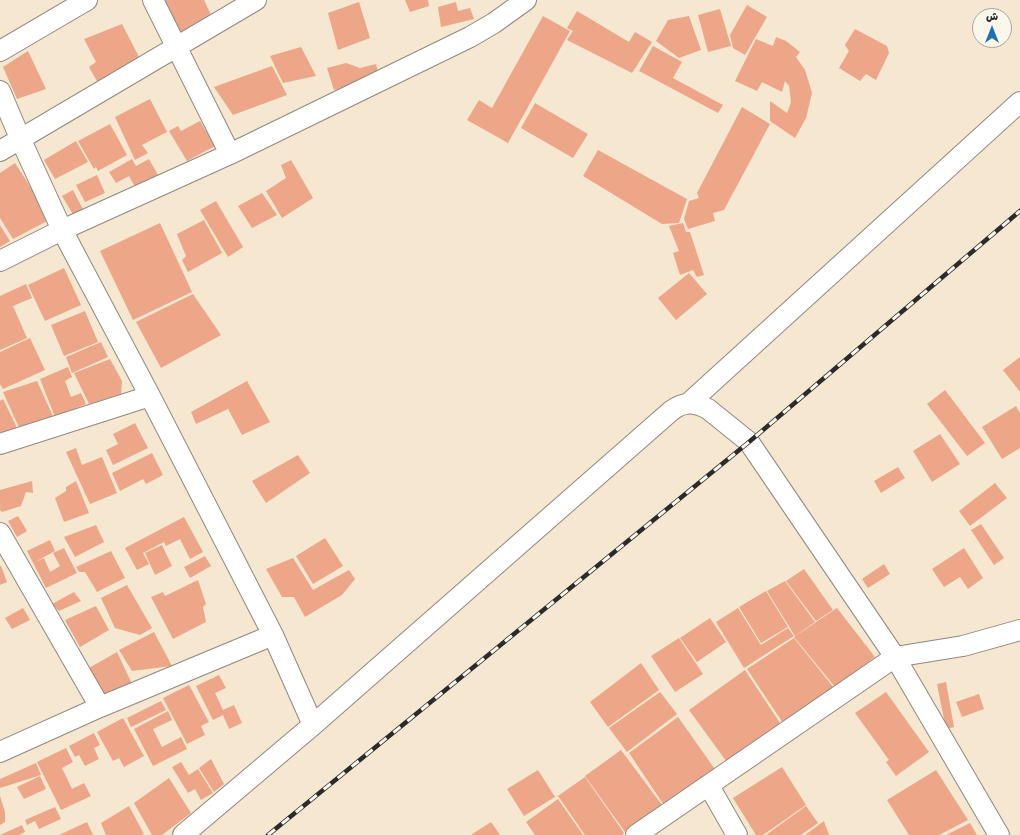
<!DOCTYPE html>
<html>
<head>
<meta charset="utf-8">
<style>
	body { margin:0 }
	#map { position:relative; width:1020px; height:835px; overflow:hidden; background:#f5e7d0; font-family:"Comic Neue","Playpen Sans Arabic",sans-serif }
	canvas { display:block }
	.north { position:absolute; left:972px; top:8px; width:40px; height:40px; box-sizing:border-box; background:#fbf7ec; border:1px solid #a8a59f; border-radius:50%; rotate:0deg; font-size:11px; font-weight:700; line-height:16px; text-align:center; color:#2b2b2b }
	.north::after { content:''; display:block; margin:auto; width:14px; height:18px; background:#1f6fb2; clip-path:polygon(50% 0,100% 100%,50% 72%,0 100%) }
</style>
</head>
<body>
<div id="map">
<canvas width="1020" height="835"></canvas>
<div class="north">ش</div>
</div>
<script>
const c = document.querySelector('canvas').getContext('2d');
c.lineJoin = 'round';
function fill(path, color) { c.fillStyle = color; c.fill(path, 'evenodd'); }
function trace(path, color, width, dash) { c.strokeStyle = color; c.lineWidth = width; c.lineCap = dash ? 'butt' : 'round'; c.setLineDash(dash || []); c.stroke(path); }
const building = new Path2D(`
	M 163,0 L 204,0 L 211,15 L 179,33 Z
	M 405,0 L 428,0 L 429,6 L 410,12 Z
	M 359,2 L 370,38 L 338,50 L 328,13 Z
	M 456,2 L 458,11 L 470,8 L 474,19 L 441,27 L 438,7 Z
	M 747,5 L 767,17 L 745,55 L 733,48 L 730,35 Z
	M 720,9 L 731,46 L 708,52 L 698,15 Z
	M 577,11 L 629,42 L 635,32 L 652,42 L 632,73 L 567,40 L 573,31 L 567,28 Z
	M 543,16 L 570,31 L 508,143 L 467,120 L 479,100 L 492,108 Z
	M 689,16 L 701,50 L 679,58 L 656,41 L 668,20 Z
	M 122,24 L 139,57 L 130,62 L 133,71 L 98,83 L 89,67 L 96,62 L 84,39 Z
	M 855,29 L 887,46 L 889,53 L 876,80 L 866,74 L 860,81 L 839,68 L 849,51 L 845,45 Z
	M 776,37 L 786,41 L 800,52 L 796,57 L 805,70 L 812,93 L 806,118 L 795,138 L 770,121 L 770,101 L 787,113 L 791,102 L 789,86 L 785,81 L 782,92 L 762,82 L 757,91 L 735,81 L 756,39 L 773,46 Z
	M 653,46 L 682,62 L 673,78 L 723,105 L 718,113 L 639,71 Z
	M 301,47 L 316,76 L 283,83 L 270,56 Z
	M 28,51 L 46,89 L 17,99 L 3,67 Z
	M 346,63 L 360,68 L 376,64 L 380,79 L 334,90 L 327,68 Z
	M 272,66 L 287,95 L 233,115 L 214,87 Z
	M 150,99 L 167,132 L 142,145 L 148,153 L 135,160 L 115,117 Z
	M 535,103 L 588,134 L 573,158 L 521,128 Z
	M 742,107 L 770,124 L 724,210 L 713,213 L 715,221 L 688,229 L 684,219 L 689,201 L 699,198 L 697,193 Z
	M 200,121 L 215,146 L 187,161 L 169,131 L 178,126 L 181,131 Z
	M 110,124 L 127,155 L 98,171 L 96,167 L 94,169 L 78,141 Z
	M 76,141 L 88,162 L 55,179 L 44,160 Z
	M 598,150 L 687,199 L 679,223 L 662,224 L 583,176 Z
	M 132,159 L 136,166 L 149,159 L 162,182 L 139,194 L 129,176 L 116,183 L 109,172 Z
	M 291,160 L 313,198 L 282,218 L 266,191 L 286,178 L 281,165 Z
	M 15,163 L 51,219 L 13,239 L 0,218 L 0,173 Z
	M 97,175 L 105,193 L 85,202 L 76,185 Z
	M 73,190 L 86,215 L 77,221 L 62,196 Z
	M 262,193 L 277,215 L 252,228 L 238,206 Z
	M 216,201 L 243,247 L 228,257 L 200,210 Z
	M 204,220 L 222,253 L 188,272 L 182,260 L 186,256 L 177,234 Z
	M 160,223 L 192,292 L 133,320 L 100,251 Z
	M 683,223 L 686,232 L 690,232 L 704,275 L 697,277 L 693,270 L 680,275 L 673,253 L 679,251 L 669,226 Z
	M 0,225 L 10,241 L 0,247 Z
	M 64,268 L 81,305 L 45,321 L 28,285 Z
	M 689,273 L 707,294 L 676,320 L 658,298 Z
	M 26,284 L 32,298 L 13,306 L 27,338 L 0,350 L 0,296 Z
	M 193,294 L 221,335 L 161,368 L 136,322 Z
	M 85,311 L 98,342 L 64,356 L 51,325 Z
	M 30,338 L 45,370 L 3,389 L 0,384 L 0,352 Z
	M 101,342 L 108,357 L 72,373 L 66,357 Z
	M 1020,357 L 1020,392 L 1003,370 Z
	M 110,359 L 122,381 L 121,394 L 89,404 L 74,373 Z
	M 68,367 L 72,377 L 65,381 L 71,397 L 81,393 L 86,404 L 55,417 L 40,379 Z
	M 37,381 L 56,423 L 21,432 L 3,392 Z
	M 247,381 L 270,422 L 242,435 L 228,409 L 196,424 L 191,412 Z
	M 945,390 L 985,443 L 967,456 L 927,404 Z
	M 3,399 L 17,428 L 0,433 L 0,401 Z
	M 1016,406 L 1020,413 L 1020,448 L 1002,459 L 982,427 Z
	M 135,423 L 148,448 L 113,465 L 106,450 L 118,444 L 113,434 Z
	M 940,434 L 960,464 L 932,482 L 913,451 Z
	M 76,448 L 82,465 L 102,457 L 117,493 L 90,504 L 66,452 Z
	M 152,453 L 163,475 L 146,484 L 143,479 L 120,491 L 112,473 Z
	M 298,455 L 310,473 L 266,503 L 252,481 Z
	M 898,467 L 905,478 L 881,493 L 874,481 Z
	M 32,481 L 33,493 L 26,492 L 21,506 L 2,512 L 0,510 L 0,490 Z
	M 76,481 L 89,513 L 64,522 L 55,498 L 66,491 L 66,487 Z
	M 995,483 L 1007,498 L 970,526 L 959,511 Z
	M 18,516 L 27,531 L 17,537 L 8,521 Z
	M 184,517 L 203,552 L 190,559 L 180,539 L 166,546 L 164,542 L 143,553 L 149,564 L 137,570 L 125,548 Z
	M 981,524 L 1004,558 L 994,565 L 971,530 Z
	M 96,525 L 104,542 L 75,557 L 64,537 Z
	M 325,538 L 343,566 L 313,584 L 296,556 Z
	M 50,540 L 55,551 L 35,562 L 44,558 L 50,572 L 60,566 L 53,553 L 64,548 L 77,573 L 46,588 L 27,551 Z
	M 162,545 L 172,566 L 155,575 L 145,553 Z
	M 964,548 L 983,578 L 968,589 L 960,577 L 944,587 L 932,569 Z
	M 111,551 L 125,578 L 97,592 L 85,572 L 79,572 L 76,567 Z
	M 205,556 L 211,566 L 190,578 L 184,567 Z
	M 293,558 L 313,590 L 349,570 L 355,579 L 342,595 L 305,617 L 294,597 L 282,597 L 266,569 Z
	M 884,564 L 890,574 L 868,588 L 862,579 Z
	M 0,566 L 1,566 L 7,582 L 0,585 Z
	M 804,569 L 833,610 L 816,621 L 786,581 Z
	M 198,580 L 206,604 L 203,607 L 206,622 L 173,639 L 151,597 L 163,592 L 165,596 Z
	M 785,581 L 815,622 L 795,636 L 767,591 Z
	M 127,585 L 152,628 L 140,635 L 115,628 L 101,598 Z
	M 766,591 L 788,627 L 761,643 L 739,607 Z
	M 74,592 L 81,601 L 59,611 L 52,604 Z
	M 96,606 L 109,630 L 80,647 L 65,620 Z
	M 23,608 L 30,620 L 12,629 L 5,618 Z
	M 738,608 L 761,645 L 788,628 L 794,636 L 744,668 L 716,622 Z
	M 837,608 L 875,657 L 835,687 L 794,637 Z
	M 710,618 L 726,642 L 697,662 L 680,638 Z
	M 154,632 L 172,666 L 132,671 L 119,650 Z
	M 679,638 L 703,674 L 675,692 L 651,656 Z
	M 794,638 L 834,688 L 785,726 L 747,669 Z
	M 117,652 L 132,684 L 106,697 L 89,668 Z
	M 641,663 L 659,690 L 608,727 L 590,702 Z
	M 745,670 L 782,726 L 729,765 L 689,710 Z
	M 219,675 L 226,688 L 215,693 L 223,710 L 234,705 L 242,723 L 229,729 L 223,715 L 213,720 L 196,686 Z
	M 946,682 L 954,727 L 946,729 L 937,684 Z
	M 189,685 L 209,722 L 201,726 L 205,735 L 187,744 L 163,698 Z
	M 660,692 L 677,714 L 627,752 L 609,728 Z
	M 886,692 L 929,752 L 896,776 L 886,762 L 889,760 L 855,713 Z
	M 979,694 L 984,709 L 962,717 L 956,702 Z
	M 161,701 L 166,710 L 131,727 L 127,718 Z
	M 168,711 L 172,720 L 153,729 L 162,747 L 181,737 L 187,749 L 153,766 L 134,729 Z
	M 678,717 L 717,772 L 666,808 L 629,753 Z
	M 123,718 L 144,756 L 124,767 L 119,758 L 113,761 L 97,732 Z
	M 94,733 L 100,745 L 94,748 L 99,759 L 85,766 L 79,755 L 75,757 L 69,746 Z
	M 66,748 L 73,762 L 62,768 L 72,789 L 84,783 L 91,796 L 61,810 L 37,762 Z
	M 621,750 L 662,805 L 625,832 L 585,776 Z
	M 211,759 L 224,784 L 214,792 L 199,768 Z
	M 181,762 L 189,775 L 198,769 L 213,793 L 201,800 L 195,789 L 188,793 L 172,767 Z
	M 36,763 L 41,775 L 0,788 L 0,779 Z
	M 782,767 L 806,805 L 763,835 L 756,835 L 733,798 Z
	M 538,770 L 555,797 L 524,816 L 507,789 Z
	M 936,770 L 968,820 L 939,835 L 909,835 L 887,800 Z
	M 40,776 L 46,789 L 24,799 L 17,787 Z
	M 585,777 L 624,833 L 622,835 L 585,835 L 558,796 Z
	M 169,778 L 191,813 L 162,835 L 152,835 L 134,803 Z
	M 0,796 L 5,812 L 5,822 L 0,825 Z
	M 558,799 L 583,835 L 535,835 L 526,822 Z
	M 129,806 L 144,834 L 141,835 L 106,835 L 101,823 Z
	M 806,806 L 818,823 L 801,835 L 766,835 Z
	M 55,807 L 61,819 L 39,829 L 35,821 L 27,825 L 25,820 Z
	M 824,821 L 829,835 L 805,835 Z
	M 87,822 L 93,835 L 59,835 Z
	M 491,822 L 500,835 L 471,835 Z
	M 970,823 L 977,835 L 946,835 Z
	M 22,825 L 25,832 L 19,835 L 0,835 Z`);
const street = new Path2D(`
	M 153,0 L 230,154
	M 0,51 L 87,0
	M 0,91 L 20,138 L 62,230 L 150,396 L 273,635 L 313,725
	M 0,151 L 256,0
	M 0,261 L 62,230 L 230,154 L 470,37 L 494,23 L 526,0
	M 689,403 L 1020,102
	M 0,444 L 150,396
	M 0,533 L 100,707
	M 0,752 L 100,707 L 273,635
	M 709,786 L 737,835
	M 183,835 L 313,725 L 671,411 C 684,401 694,402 708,409 L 749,442 L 895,657 L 999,835
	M 636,835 L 895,657 L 963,646 L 1020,630`);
const rail = new Path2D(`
	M 268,835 L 749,442 L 1020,211`);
fill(building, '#eda687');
trace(street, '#90897e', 22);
trace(street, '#fff', 20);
trace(rail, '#2b2b2b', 4.5);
trace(rail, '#fbf7ec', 3, [9]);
</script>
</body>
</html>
